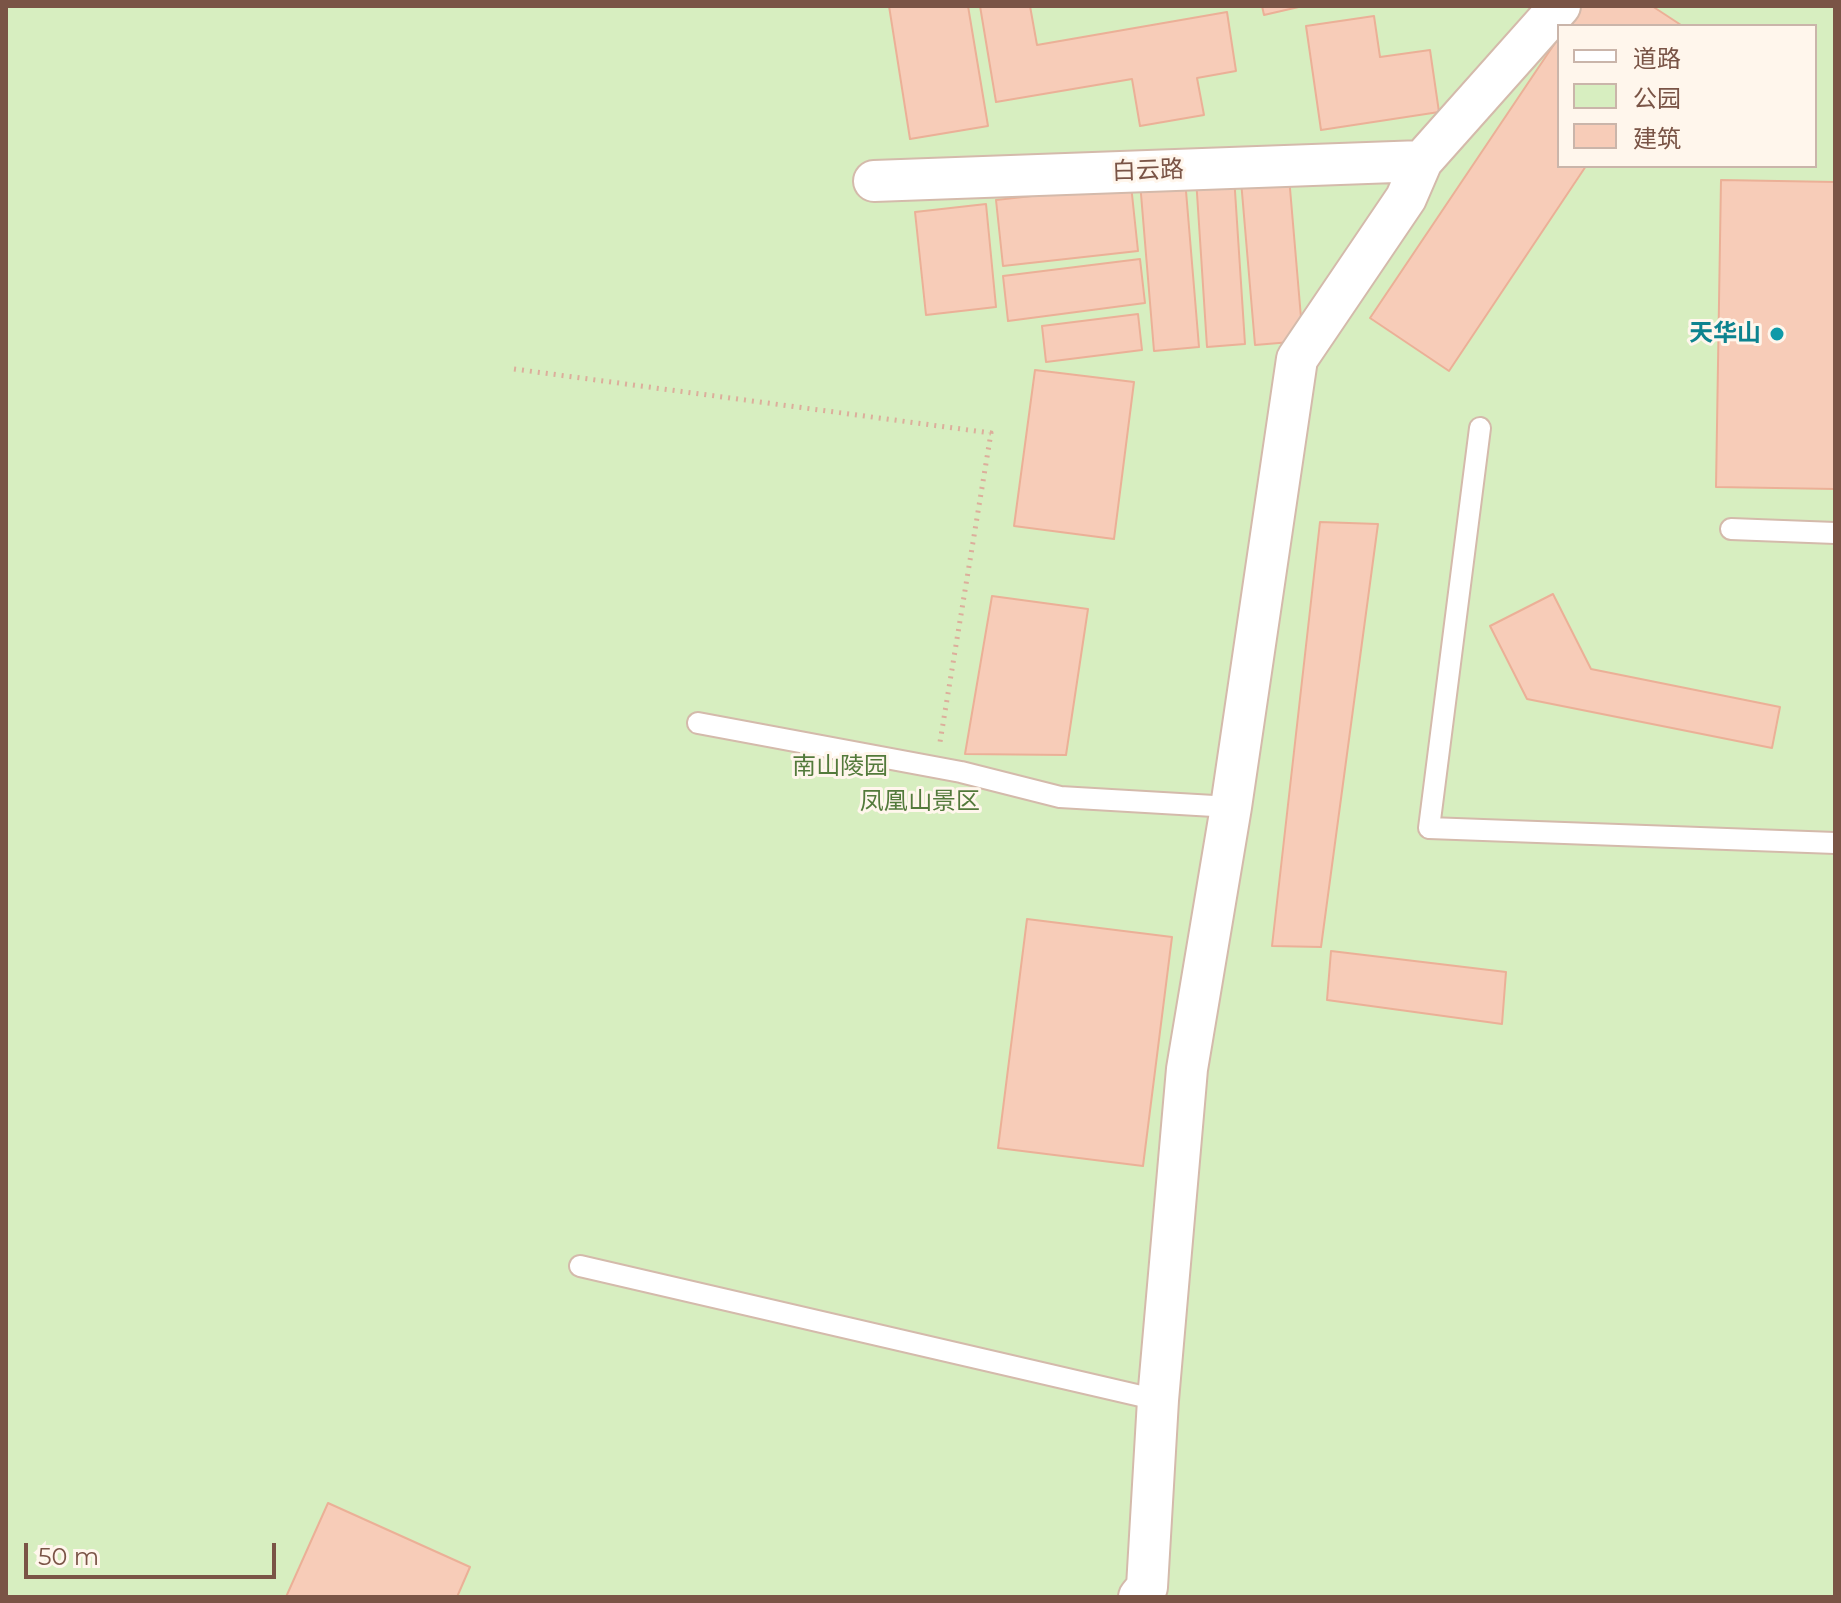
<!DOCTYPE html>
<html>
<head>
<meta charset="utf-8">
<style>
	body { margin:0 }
	#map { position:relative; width:1841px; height:1603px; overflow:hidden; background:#fef2e4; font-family:Montserrat,"Noto Sans SC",sans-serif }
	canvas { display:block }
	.frame { position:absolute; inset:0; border:8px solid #7a5446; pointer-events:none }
	.legend { position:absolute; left:1557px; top:24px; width:260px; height:144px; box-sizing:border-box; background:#fff6ec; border:2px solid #cab5aa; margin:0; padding:10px 14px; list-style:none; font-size:24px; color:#7a5446 }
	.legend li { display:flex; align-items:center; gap:16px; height:40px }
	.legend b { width:40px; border:2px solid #cab5aa }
	.scale { position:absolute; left:24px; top:1543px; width:252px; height:36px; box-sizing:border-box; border:4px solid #7a5446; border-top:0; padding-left:10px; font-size:24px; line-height:28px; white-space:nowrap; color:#7a5446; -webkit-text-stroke:6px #fff6ec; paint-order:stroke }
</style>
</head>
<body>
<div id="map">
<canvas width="1841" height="1603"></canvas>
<div class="frame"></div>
<ul class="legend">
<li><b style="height:10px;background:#fff"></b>道路</li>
<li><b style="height:22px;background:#d7eec0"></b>公园</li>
<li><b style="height:22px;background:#f7ccb8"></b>建筑</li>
</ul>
<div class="scale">50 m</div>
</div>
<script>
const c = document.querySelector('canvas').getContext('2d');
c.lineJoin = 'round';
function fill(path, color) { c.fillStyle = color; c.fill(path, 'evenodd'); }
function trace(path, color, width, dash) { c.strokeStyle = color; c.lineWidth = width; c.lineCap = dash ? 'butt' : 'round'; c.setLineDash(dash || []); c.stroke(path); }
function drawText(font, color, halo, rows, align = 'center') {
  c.font = font + ' Montserrat,"Noto Sans SC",sans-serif'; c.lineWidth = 6; c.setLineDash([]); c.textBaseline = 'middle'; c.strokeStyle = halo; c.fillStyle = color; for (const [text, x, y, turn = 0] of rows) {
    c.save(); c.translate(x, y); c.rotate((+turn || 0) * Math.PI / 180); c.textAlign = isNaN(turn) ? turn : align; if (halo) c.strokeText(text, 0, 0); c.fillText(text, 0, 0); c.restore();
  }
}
const green = new Path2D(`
	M 6,6 L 1835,6 L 1835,1597 L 6,1597 ZM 1559,26 L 1815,26 L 1815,166 L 1559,166 Z`);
const building = new Path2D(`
	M 889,6 L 968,6 L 988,126 L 910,139 Z
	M 980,6 L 1030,6 L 1037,45 L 1227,12 L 1236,71 L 1197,78 L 1204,115 L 1140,126 L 1132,79 L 996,102 Z
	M 1262,6 L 1303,6 L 1264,15 Z
	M 1580,6 L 1652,6 L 1681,25 L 1566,26 Z
	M 1374,16 L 1380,57 L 1430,50 L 1439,112 L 1321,130 L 1306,26 Z
	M 1559,37 L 1559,166 L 1586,166 L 1449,371 L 1370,318 Z
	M 1288,165 L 1303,341 L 1255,345 L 1240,169 Z
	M 1234,176 L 1245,344 L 1207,347 L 1196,178 Z
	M 1185,179 L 1199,347 L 1154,351 L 1140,182 Z
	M 1721,180 L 1835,182 L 1835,489 L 1716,487 Z
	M 1131,185 L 1138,251 L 1003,266 L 996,200 Z
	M 986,204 L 996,307 L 926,315 L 915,212 Z
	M 1140,259 L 1145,303 L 1008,321 L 1003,276 Z
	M 1138,314 L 1142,350 L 1046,362 L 1042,326 Z
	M 1035,370 L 1134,382 L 1114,539 L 1014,526 Z
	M 1320,522 L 1378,524 L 1321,947 L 1272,946 Z
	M 1553,594 L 1591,669 L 1780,707 L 1772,748 L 1527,699 L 1490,626 Z
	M 992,596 L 1088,609 L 1066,755 L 965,754 Z
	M 1027,919 L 1172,937 L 1143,1166 L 998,1148 Z
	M 1331,951 L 1506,972 L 1502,1024 L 1327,1000 Z
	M 328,1503 L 470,1567 L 457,1597 L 286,1597 Z`);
const path = new Path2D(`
	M 514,369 L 991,433 L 940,742`);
const lane = new Path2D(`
	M 1480,428 L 1429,828 L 1835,843
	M 1731,529 L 1835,533
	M 698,723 L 961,772 L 1060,797 L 1231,807
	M 580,1266 L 1158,1400`);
const street = new Path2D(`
	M 874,181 L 1422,161
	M 1139,1597 L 1147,1587 L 1158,1400 L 1187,1069 L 1231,807 L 1297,359 L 1406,198 L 1422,161 L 1560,6`);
const markers = [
	[1777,334,8,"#0f9aa8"]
];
const streetNames = [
	["白云路",1148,171,-2]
];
const cultureNames = [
	["天华山",1761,334]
];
const parkNames = [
	["南山陵园",840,767],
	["凤凰山景区",920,802]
];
fill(green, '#d7eec0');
fill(building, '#f7ccb8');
trace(building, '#ebb097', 2);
trace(lane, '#d4baab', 24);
trace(street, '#d4baab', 44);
trace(path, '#dcae9b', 5, [2, 6]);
trace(lane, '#fff', 20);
trace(street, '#fff', 40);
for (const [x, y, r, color] of markers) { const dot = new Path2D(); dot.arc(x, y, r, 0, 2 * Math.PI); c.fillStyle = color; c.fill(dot); trace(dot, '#fff6ec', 3); }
drawText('24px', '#7a5446', '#fff6ec', streetNames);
drawText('bold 24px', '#0d838f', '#fff6ec', cultureNames, 'right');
drawText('24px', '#537a3b', '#fff6ec', parkNames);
</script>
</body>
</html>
